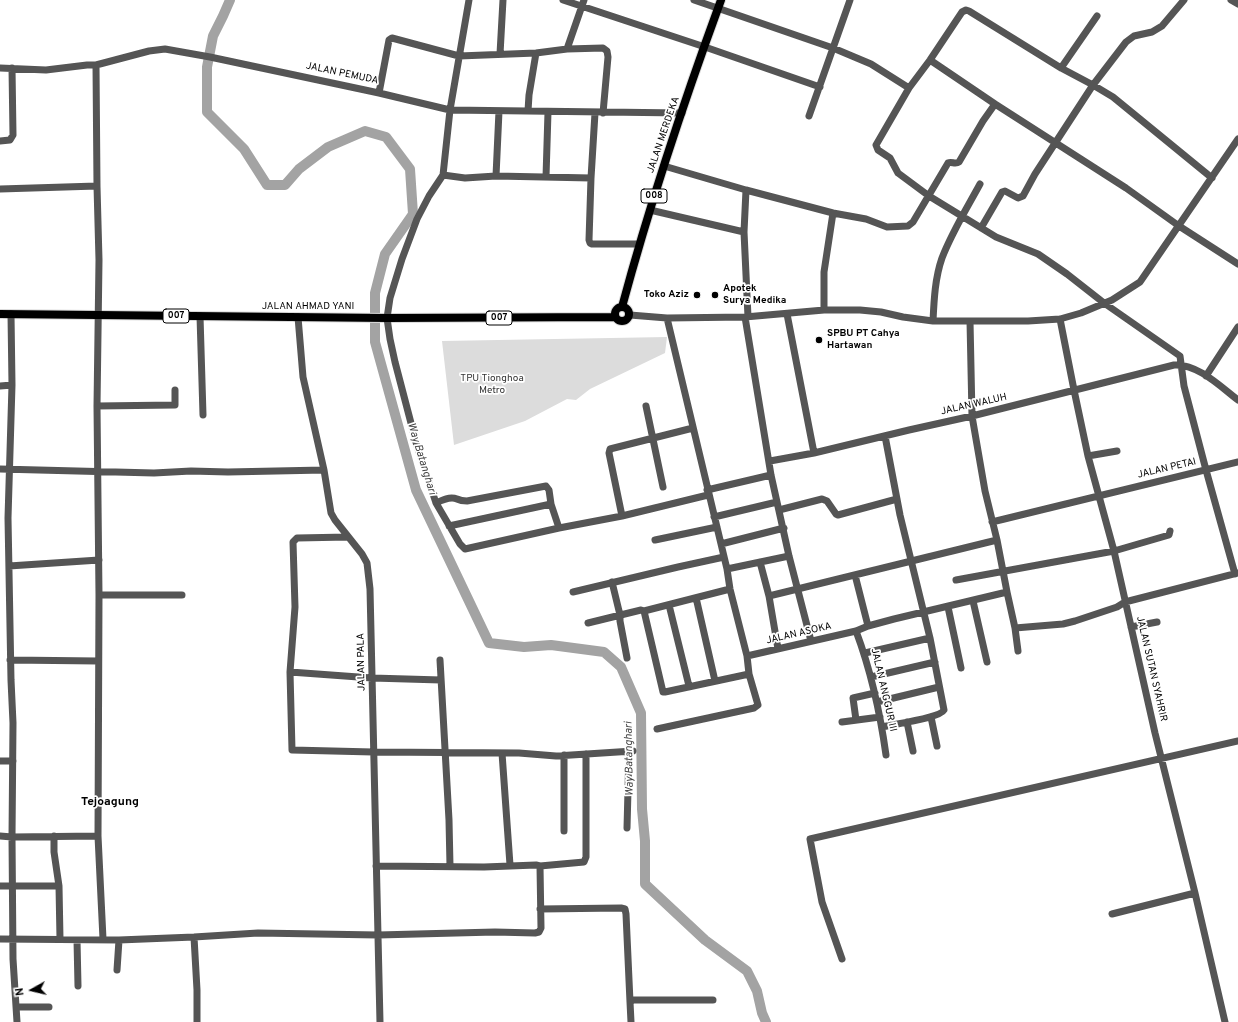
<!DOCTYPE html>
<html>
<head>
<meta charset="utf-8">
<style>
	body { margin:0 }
	#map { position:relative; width:1238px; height:1022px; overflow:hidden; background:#fff; font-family:Overpass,sans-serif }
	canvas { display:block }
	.north { position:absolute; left:12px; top:970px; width:40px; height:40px; -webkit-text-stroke:3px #fff; paint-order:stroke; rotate:262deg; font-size:11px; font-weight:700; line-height:16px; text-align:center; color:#000 }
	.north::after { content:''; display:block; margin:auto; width:14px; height:18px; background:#000; clip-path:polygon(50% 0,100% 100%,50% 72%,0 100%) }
</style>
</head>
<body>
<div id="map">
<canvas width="1238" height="1022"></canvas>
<div class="north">N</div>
</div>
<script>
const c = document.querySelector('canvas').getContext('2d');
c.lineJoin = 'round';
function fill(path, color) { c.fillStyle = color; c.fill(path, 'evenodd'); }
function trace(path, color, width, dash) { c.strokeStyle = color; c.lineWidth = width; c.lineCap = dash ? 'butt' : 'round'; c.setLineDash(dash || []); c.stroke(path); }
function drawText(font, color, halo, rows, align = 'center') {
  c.font = font + ' Overpass,sans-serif'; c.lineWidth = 3.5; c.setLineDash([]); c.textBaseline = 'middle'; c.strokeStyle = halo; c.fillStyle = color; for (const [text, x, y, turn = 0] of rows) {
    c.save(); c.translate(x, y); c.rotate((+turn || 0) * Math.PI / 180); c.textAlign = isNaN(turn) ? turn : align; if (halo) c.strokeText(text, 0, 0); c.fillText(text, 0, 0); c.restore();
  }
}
const green = new Path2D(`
	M 667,337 L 665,353 L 590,389 L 576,400 L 567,399 L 525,421 L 454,445 L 442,341 Z`);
const river = new Path2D(`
	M 230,0 L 223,16 L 213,36 L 207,67 L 207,112 L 244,149 L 267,185 L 285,185 L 299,169 L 328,147 L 365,131 L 386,137 L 410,169 L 413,214 L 385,254 L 375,293 L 375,342 L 416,490 L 489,643 L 524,647 L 551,645 L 604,652 L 621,667 L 641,713 L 642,809 L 645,841 L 645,884 L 705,940 L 747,971 L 757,991 L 762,1013 L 766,1022`);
const minor = new Path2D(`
	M 469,0 L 450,110 L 443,175 L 429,196 L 417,219 L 402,259 L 390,298 L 387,318 L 390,339 L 395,362 L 417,446 L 436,503 L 460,544 L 465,549 L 559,528
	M 563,0 L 705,47 L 820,87
	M 694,0 L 833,48 L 871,64 L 909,88
	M 1231,0 L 1238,4
	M 567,49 L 584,0
	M 500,54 L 503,0
	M 930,60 L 995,104 L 1126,188 L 1179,226 L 1238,264
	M 96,65 L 97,186 L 99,260 L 97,406 L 99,595 L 98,836 L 103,939
	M 0,68 L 46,70 L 87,65 L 96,65 L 149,51 L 165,49 L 210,57 L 379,93 L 450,110 L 682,113
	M 1061,68 L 1097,16
	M 379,93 L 389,40 L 392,38 L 459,56 L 536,53 L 567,49 L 603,48 L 607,51 L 608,57 L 603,113
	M 528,111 L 529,95 L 536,53
	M 595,113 L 591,178 L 589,240 L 590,243 L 592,244 L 639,244
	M 809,116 L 850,0
	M 0,141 L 10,140 L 13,135 L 12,68
	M 664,166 L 746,190 L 833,213 L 866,219 L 887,227 L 908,226 L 913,222 L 948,163 C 952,161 955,165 959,162 L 983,121 L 995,104
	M 443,175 L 465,178 L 496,176 L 591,178
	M 496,176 L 499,111
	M 546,177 L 548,112
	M 1212,178 L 1113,97 L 1093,85 L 1061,68 L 969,11 L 966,10 L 962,12 L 930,60 L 909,88 L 876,145 L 878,150 L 890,158 L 898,173 L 929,196 L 996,237 L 1038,254 L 1067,274 L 1104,303 L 1180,356 L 1184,386 L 1206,470 L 1235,574
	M 0,189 L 97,186
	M 746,190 L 744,232 L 748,317
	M 650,210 L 744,232
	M 981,228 L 1002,192 L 1005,191 L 1018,198 L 1023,196 L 1035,174 L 1093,85 L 1126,42 L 1134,36 L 1152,32 L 1162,26 L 1184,0
	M 824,310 L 824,272 L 833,213
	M 11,314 L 12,385 L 8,518 L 11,680 L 13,723 L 12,837 L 13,959 L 17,1022
	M 787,314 L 814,453
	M 630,315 L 667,318 L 745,317 L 824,310 L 860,310 L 881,312 L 903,317 L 933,321 L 1028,321 L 1060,319 L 1081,313 L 1112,300 L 1140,282 L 1238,139
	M 200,316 L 203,415
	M 298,317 L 303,377 L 324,470 L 331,513 L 335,520 L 362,554 L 367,563 L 370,589 L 380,1022
	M 745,317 L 771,475 L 789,556 L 811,641
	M 1060,319 L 1074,390 L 1088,456 L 1114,551 L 1155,733 L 1195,893 L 1225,1022
	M 933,321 C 934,300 935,278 942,258 C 952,232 967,208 980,184
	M 1206,376 L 1238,327
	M 0,386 L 12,385
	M 97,406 L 175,405 L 175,390
	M 646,406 L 663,487
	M 1088,456 L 1117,451
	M 770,461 L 814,453 L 909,430 L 972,416 L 1174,365 C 1197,363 1221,387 1238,400
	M 0,469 L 154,473 L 191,471 L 228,472 L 324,470
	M 707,490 L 771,475
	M 436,503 C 442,500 450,496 457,499 C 461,501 462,501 467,501 L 546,486 L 549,490 L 551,504 L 559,528 L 622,516 L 708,495
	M 779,510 L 822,499 L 827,501 L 836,514 L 838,515 L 897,499
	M 622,516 L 609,453 L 610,449 L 693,428
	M 714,517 L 777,502
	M 992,522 L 1238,462
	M 449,526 L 551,504
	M 348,537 L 297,538 L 293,542 L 295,607 L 290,672 L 292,750 L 373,752 L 519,753 L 556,756 L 633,751
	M 655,540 L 717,527
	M 721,544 L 784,528
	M 760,562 L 769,596 L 778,649
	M 9,566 L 99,560
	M 727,569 L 789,556
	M 855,575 L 868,626
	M 956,580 L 1114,551 L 1169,535 L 1170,531
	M 612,582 L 620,615 L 620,621 L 627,658
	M 573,592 L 678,567 L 724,557
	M 1007,592 L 1015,628 L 1018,651
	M 99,595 L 182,595
	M 769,596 L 997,540
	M 695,598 L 697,602 L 715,681
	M 973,601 L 987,662
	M 669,605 L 689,686
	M 948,607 L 961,668
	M 644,611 L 663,692 L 665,692 L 749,674
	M 588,623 L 641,610 L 644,611 L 730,589
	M 1131,627 L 1157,622
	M 1015,628 L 1063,624 L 1075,621 L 1117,607 L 1125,602 L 1238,573
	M 856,631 C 871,671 880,712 886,755
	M 865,653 L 930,638
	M 747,656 L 856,631 L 868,626 L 894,619 L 1007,592 L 997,540 L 985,491 L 972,416 L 970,321
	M 10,660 L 98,661
	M 440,660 L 449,820 L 450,866
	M 290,672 L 372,678 L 441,680
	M 871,677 L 935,662
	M 877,702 L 939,687
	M 931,717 L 937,746
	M 856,720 L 853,698 L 875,693
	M 842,722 L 880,717
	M 907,722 L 913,751
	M 882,727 C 894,724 940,718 944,710 L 930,638 L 900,515 L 885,436
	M 657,729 L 754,708 L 758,705 L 749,674 L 747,656 L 730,589 L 727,569 L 667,318
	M 502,753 L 510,865
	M 0,761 L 13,761
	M 627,828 L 629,752
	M 564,831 L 564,755
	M 0,836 L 12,837 L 98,836
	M 54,836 L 54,852 L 59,886 L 60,939
	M 376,866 L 484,867 L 536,865 L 540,866 L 584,862 L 586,857 L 586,754
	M 0,886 L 59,886
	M 540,909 L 621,908 L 625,909 L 626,914 L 630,1002
	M 1112,914 L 1195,893
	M 194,937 L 197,990 L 197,1022
	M 0,939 L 119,940 L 194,937 L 258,933 L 378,935 L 495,932 L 535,933 L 539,932 L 541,928 L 540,866
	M 77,940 L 78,986
	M 842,959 L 822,902 L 810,839 L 1238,741
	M 117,970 L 119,940
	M 16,1007 L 49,1007
	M 631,1022 L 630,1002 L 633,1000 L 713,1000`);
const major = new Path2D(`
	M615 314a7 7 0 1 1 14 0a7 7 0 1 1-14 0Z
	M 622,307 C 650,203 684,101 721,0
	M 0,314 L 387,318 L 615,317`);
const markers = [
	[697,295,4,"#000"],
	[715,295,4,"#000"],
	[819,340,4,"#000"]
];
const shields = [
	[654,196,26],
	[176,316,26],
	[499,318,26]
];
const shieldNames = [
	["008",654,196],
	["007",176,316],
	["007",499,318]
];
const streetNames = [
	["JALAN PEMUDA",342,74,12],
	["JALAN MERDEKA",664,135,-71],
	["JALAN AHMAD YANI",308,307],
	["JALAN WALUH",974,405,-13],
	["JALAN PETAI",1167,469,-13],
	["JALAN ASOKA",799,634,-13],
	["JALAN PALA",362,662,-91],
	["JALAN SUTAN SYAHRIR",1151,669,77],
	["JALAN ANGGUR III",883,690,77]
];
const poiNames = [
	["Apotek",723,289],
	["Surya Medika",723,301],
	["Toko Aziz",689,295,"right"],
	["SPBU PT Cahya",827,334],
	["Hartawan",827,346]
];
const parkNames = [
	["TPU Tionghoa",492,379],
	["Metro",492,391]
];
const waterNames = [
	["Way Batanghari",421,459,73],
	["Way Batanghari",630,759,-91]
];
const quarterNames = [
	["Tejoagung",110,803]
];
fill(green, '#dcdcdc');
trace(river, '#a3a3a3', 10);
trace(major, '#dbdbdb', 10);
trace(minor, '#555', 7);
trace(major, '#000', 8);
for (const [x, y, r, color] of markers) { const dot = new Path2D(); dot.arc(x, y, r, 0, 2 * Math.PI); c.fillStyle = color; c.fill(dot); trace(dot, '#fff', 1.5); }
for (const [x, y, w] of shields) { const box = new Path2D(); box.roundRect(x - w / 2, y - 7, w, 14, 3); c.fillStyle = '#fff'; c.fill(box); trace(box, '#000', 1); }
drawText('bold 9px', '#000', null, shieldNames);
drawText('10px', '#000', '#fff', streetNames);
drawText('bold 10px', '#000', '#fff', poiNames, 'left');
drawText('10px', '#333', '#fff', parkNames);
drawText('italic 11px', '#444', '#fff', waterNames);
drawText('bold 12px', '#000', '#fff', quarterNames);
</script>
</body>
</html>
